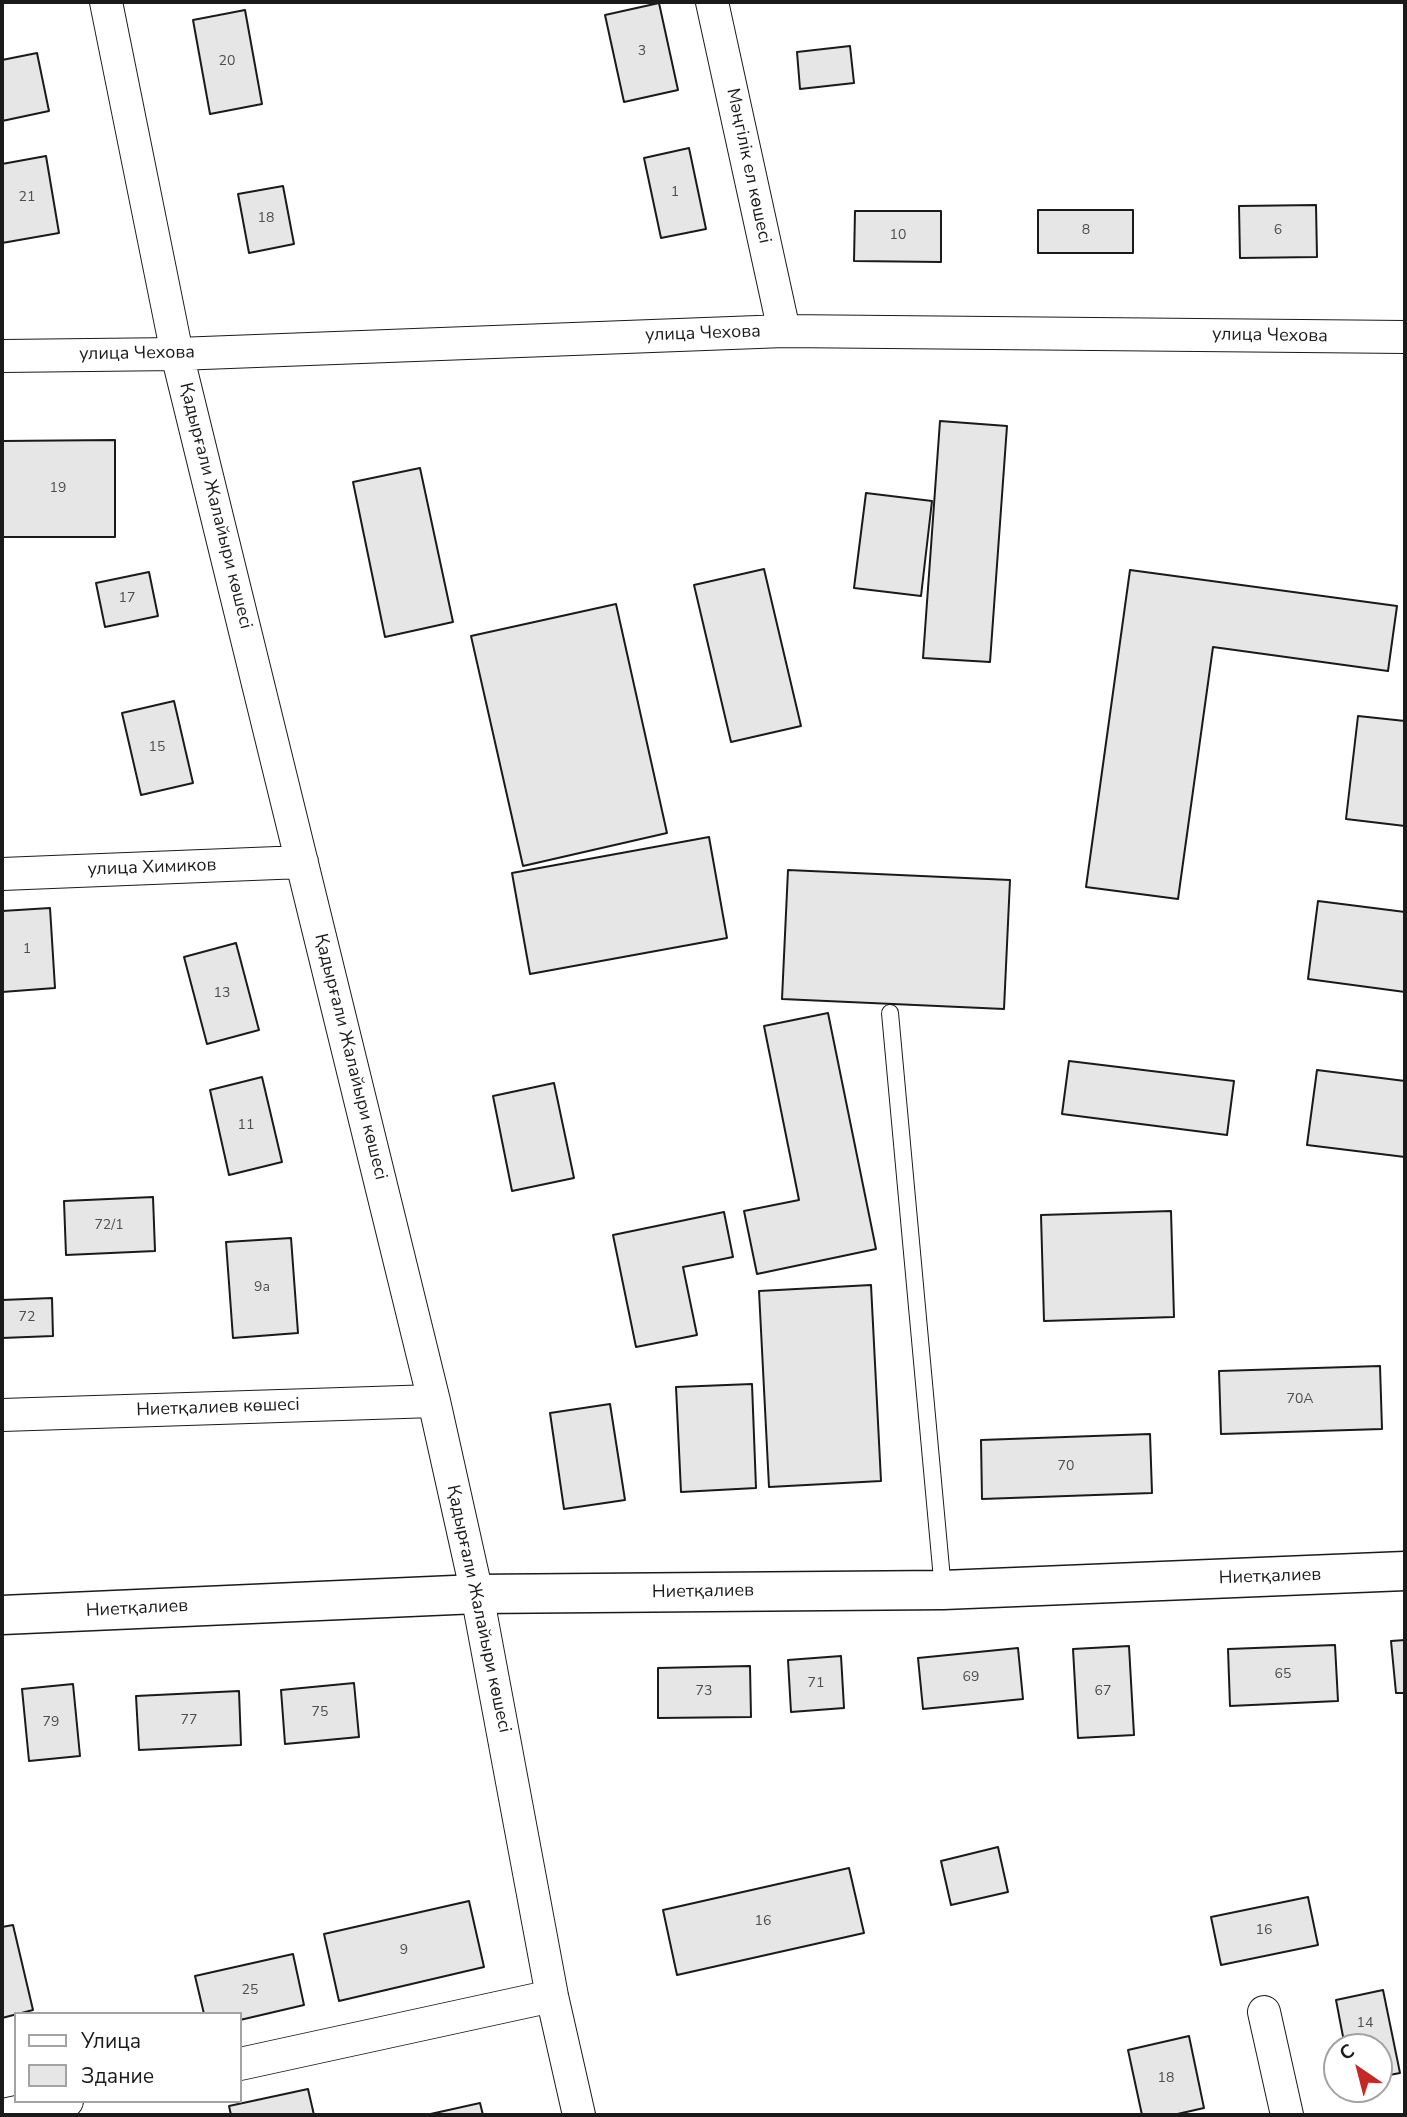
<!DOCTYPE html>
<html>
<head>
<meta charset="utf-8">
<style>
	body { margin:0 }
	#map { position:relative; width:1407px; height:2117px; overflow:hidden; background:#fff; font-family:"Nunito Sans",sans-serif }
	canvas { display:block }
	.frame { position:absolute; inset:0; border:4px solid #1a1a1a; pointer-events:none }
	.legend { position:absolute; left:14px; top:2012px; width:228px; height:91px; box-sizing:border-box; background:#fff; border:2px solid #a3a3a3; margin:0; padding:9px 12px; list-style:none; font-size:21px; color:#1a1a1a }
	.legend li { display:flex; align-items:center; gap:14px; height:35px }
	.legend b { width:35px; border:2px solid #a3a3a3 }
	.north { position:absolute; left:1323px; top:2033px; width:70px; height:70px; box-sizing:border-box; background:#fff; border:2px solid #a3a3a3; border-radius:50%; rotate:325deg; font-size:19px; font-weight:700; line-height:28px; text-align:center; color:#1a1a1a }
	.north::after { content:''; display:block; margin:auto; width:24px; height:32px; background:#c62828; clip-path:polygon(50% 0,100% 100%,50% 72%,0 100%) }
</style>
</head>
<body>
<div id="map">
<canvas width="1407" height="2117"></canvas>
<div class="frame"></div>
<ul class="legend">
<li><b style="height:9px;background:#fff"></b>Улица</li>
<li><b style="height:19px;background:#e6e6e6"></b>Здание</li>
</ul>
<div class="north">С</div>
</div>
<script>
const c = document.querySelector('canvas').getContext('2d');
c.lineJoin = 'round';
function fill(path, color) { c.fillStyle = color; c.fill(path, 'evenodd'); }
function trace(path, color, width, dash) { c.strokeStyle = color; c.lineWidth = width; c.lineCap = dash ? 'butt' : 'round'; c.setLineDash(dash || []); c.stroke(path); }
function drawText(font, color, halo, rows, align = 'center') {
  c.font = font + ' "Nunito Sans",sans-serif'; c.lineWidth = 5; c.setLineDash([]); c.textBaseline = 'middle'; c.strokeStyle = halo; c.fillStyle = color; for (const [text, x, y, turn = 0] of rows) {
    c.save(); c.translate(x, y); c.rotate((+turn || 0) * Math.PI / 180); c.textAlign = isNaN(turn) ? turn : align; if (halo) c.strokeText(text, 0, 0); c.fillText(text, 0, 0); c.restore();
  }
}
const building = new Path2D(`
	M 659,3 L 678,90 L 624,102 L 605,15 Z
	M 245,10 L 262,104 L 210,114 L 193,20 Z
	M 850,46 L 854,83 L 800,89 L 797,52 Z
	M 37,53 L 49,111 L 2,121 L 2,60 Z
	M 689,148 L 706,229 L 661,238 L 644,158 Z
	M 46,156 L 59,233 L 2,243 L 2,164 Z
	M 283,186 L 294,244 L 249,253 L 238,194 Z
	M 1316,205 L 1317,257 L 1240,258 L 1239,206 Z
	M 1038,210 L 1133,210 L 1133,253 L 1038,253 Z
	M 855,211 L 941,211 L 941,262 L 854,261 Z
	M 940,421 L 1007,426 L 990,662 L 923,658 Z
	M 115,440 L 115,537 L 2,537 L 2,441 Z
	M 420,468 L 453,622 L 385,637 L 353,482 Z
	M 866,493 L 932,501 L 921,596 L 854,588 Z
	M 764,569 L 801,726 L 731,742 L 694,585 Z
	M 1130,570 L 1397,606 L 1388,671 L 1213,647 L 1178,899 L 1086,887 Z
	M 149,572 L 158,616 L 105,627 L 96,583 Z
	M 616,604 L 667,833 L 523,866 L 471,636 Z
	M 174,701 L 193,783 L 141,795 L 122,713 Z
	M 1358,716 L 1405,721 L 1405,826 L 1346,819 Z
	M 709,837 L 727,938 L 530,974 L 512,873 Z
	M 788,870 L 1010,880 L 1004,1009 L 782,999 Z
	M 1318,901 L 1405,912 L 1405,992 L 1308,979 Z
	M 50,908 L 55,988 L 2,992 L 2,911 Z
	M 236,943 L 259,1030 L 207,1044 L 184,957 Z
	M 828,1013 L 876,1249 L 757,1274 L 744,1211 L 799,1200 L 764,1026 Z
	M 1069,1061 L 1234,1081 L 1227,1135 L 1062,1114 Z
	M 1317,1070 L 1405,1081 L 1405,1157 L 1307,1145 Z
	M 262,1077 L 282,1162 L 229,1175 L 210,1090 Z
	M 554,1083 L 574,1178 L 512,1191 L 493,1096 Z
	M 153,1197 L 155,1251 L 66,1255 L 64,1201 Z
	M 1171,1211 L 1174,1317 L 1044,1321 L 1041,1215 Z
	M 724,1212 L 733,1257 L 683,1267 L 697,1335 L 636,1347 L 613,1235 Z
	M 291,1238 L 298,1333 L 233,1338 L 226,1242 Z
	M 871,1285 L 881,1481 L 769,1487 L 759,1291 Z
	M 52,1298 L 53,1336 L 2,1338 L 2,1300 Z
	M 1380,1366 L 1382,1429 L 1221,1434 L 1219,1371 Z
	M 752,1384 L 756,1488 L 681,1492 L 676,1387 Z
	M 610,1404 L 625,1500 L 564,1509 L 550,1413 Z
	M 1150,1434 L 1152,1493 L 982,1499 L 981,1440 Z
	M 1405,1640 L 1405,1693 L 1396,1693 L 1391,1641 Z
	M 1335,1645 L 1338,1701 L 1230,1706 L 1228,1649 Z
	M 1129,1646 L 1134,1735 L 1078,1738 L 1073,1649 Z
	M 1018,1648 L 1023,1699 L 923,1709 L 918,1658 Z
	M 841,1656 L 844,1708 L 791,1712 L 788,1660 Z
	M 750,1666 L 751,1717 L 658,1718 L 658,1668 Z
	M 354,1683 L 359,1737 L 285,1744 L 281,1690 Z
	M 73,1684 L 80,1756 L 29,1761 L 22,1689 Z
	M 239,1691 L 241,1745 L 139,1750 L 136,1696 Z
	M 998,1847 L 1008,1892 L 951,1905 L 941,1861 Z
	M 849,1868 L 864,1933 L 677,1975 L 663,1910 Z
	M 1308,1897 L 1318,1945 L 1221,1965 L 1211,1917 Z
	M 469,1901 L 484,1967 L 339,2001 L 324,1934 Z
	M 13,1925 L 33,2010 L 2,2018 L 2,1927 Z
	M 293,1954 L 304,2005 L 240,2020 L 240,2014 L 204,2014 L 195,1976 Z
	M 1383,1990 L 1400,2073 L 1379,2077 L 1379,2047 L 1345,2047 L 1336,2000 Z
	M 1189,2036 L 1204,2108 L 1173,2115 L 1142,2115 L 1128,2050 Z
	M 308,2089 L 314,2115 L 231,2115 L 229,2106 Z
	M 480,2103 L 483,2115 L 426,2115 Z`);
const lane = new Path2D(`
	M 890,1013 L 943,1590`);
const street = new Path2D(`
	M 106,2 L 177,354 L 434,1401 L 477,1594 L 552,1996 L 579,2115
	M 712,2 L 784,331
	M 2,356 L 177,354 L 784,331 L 1405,337
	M 2,874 L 302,862
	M 2,1415 L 434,1401
	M 1264,2012 L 1287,2115
	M 240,2064 L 552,1996
	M 3,2115 L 67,2101`);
const secondary = new Path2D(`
	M 2,1615 L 477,1594 L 943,1590 L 1405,1571`);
const numberNames = [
	["3",642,52],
	["20",227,62],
	["1",675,193],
	["21",27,198],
	["18",266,219],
	["8",1086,231],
	["6",1278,231],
	["10",898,236],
	["19",58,489],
	["17",127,599],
	["15",157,748],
	["1",27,950],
	["13",222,994],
	["11",246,1126],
	["72/1",109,1226],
	["9а",262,1288],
	["72",27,1318],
	["70А",1300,1400],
	["70",1066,1467],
	["65",1283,1675],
	["69",971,1678],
	["71",816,1684],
	["73",704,1692],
	["67",1103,1692],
	["75",320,1713],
	["77",189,1721],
	["79",51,1723],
	["16",763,1922],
	["16",1264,1931],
	["9",404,1951],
	["25",250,1991],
	["14",1365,2024],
	["18",1166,2079]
];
const streetNames = [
	["Мәңгілік ел көшесі",748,166,78],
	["улица Чехова",703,334,-2],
	["улица Чехова",1270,336,1],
	["улица Чехова",137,354,-1],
	["Қадырғали Жалайыри көшесі",215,506,76],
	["улица Химиков",152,868,-2],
	["Қадырғали Жалайыри көшесі",350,1057,76],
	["Ниетқалиев көшесі",218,1408,-2],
	["Ниетқалиев",1270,1577,-2],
	["Ниетқалиев",703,1592,-1],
	["Ниетқалиев",137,1609,-3],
	["Қадырғали Жалайыри көшесі",478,1609,78]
];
fill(building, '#e6e6e6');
trace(building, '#1a1a1a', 2);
trace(lane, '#1a1a1a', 18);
trace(street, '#1a1a1a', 34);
trace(secondary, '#1a1a1a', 41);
trace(lane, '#fff', 16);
trace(street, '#fff', 32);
trace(secondary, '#fff', 38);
drawText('14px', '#4d4d4d', null, numberNames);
drawText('18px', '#1a1a1a', '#fff', streetNames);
</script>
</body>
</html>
